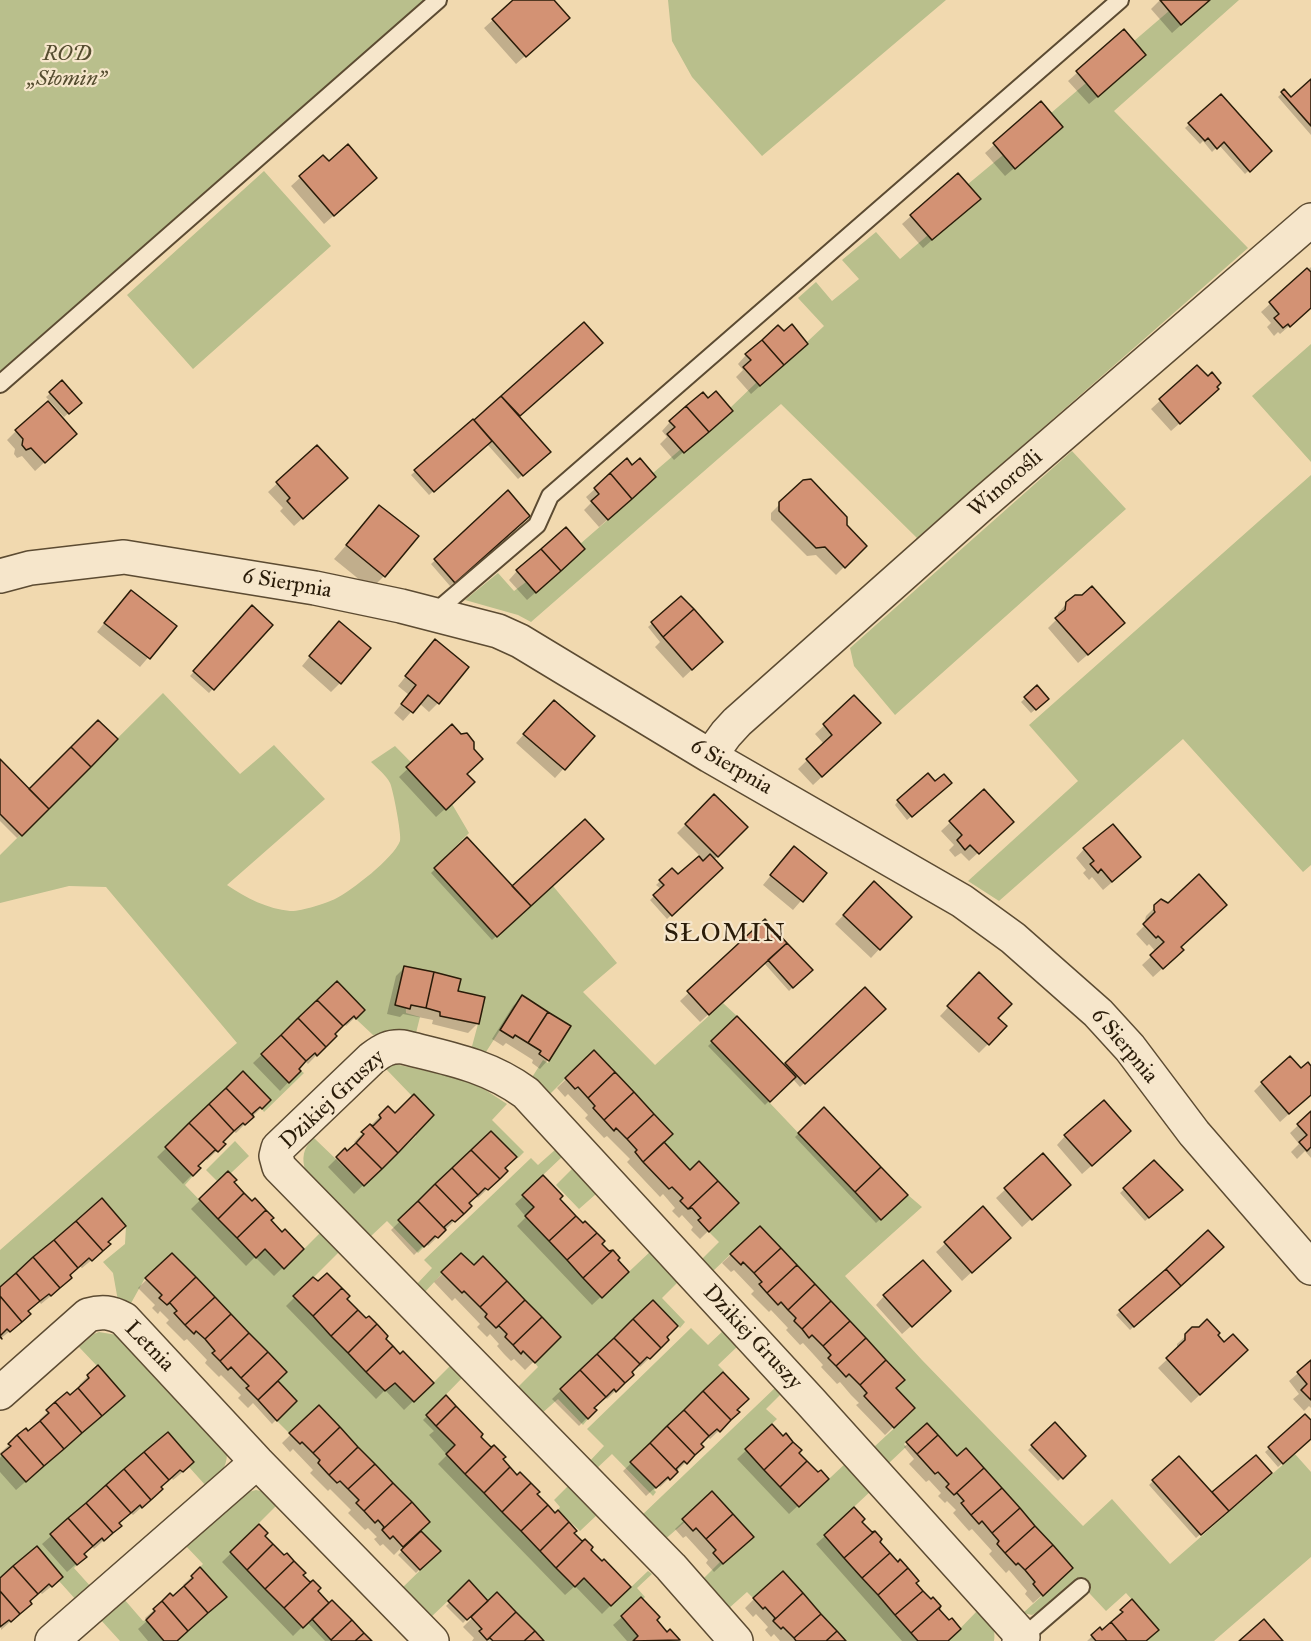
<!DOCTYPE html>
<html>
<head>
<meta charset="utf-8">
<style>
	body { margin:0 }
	canvas { display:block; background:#f1d9af }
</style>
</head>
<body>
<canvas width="1311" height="1641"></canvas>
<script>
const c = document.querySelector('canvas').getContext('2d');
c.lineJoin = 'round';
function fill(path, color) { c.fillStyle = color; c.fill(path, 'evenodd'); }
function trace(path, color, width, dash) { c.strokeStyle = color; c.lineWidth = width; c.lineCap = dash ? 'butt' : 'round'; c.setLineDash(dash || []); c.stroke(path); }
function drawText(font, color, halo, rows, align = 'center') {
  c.font = font + ' "IM FELL Great Primer",serif'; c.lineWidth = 4.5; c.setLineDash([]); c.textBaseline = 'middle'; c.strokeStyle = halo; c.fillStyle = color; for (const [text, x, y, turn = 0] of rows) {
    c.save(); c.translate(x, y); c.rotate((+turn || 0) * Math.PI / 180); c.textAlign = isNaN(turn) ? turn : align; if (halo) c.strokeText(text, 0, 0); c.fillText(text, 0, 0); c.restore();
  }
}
const green = new Path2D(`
	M 0,0 L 430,0 L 0,373 Z
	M 668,0 L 946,0 L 762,156 L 692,77 L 672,41 Z
	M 1210,0 L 1239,0 L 1114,111 L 1248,248 L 917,538 L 781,404 L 531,622 L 518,615 L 465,600 L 498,573 L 514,591 L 526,582 L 536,593 L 585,549 L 580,544 L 656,478 L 653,473 L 681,449 L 732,411 L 730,408 L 757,382 L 761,386 L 808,344 L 807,342 L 824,326 L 798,298 L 816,282 L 832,301 L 859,279 L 842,260 L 876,232 L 900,259 L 928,235 L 932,240 L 980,199 L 968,184 L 1003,155 L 1015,168 L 1063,127 L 1051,113 L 1086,83 L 1098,97 L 1146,56 L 1134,41 L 1169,11 L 1181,25 Z
	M 264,171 L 331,246 L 193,369 L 127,295 Z
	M 1311,344 L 1311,462 L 1252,396 Z
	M 1072,451 L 1126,509 L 895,715 L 854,666 L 850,648 Z
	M 1311,475 L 1311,865 L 1303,872 L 1183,739 L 999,901 L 968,881 L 1078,781 L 1029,725 Z
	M 163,693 L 240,774 L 274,745 L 325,799 L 227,885 C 246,898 268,909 290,911 C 299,912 327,903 335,899 C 351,891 394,858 400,841 C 402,836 393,789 390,783 C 386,775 377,768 371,762 L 395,746 L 452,804 L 469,833 L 434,868 L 497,937 L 553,886 L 617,963 L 583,992 L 655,1065 L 723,1003 L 737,1016 L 711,1041 L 881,1220 L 908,1195 L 922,1207 L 845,1276 L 922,1360 L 1083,1526 L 1112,1499 L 1170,1564 L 1295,1454 L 1311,1472 L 1311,1557 L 1214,1641 L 1146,1641 L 1159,1630 L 1126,1593 L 1106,1611 L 1076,1579 L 1036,1613 L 1032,1615 L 1023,1613 L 1073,1568 L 966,1448 L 957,1456 L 927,1423 L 904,1444 L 906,1447 L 889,1463 L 874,1447 L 915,1409 L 896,1388 L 905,1379 L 760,1226 L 711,1273 L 699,1262 L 719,1242 L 709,1232 L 739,1203 L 699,1162 L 690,1170 L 664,1142 L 672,1132 L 594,1050 L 546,1098 L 529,1082 L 543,1060 L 548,1063 L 571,1026 L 522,996 L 484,1055 L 471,1050 L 485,998 L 458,991 L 460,979 L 404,966 L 406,1013 L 420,1017 L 415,1037 L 382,1034 L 373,1035 L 356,1019 L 336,981 L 261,1053 L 289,1083 L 301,1071 L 304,1073 L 264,1112 L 262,1109 L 271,1100 L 243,1071 L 165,1147 L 193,1176 L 185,1185 L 256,1258 L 265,1249 L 284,1269 L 322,1231 L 341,1250 L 294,1297 L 385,1391 L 395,1383 L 414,1402 L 452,1364 L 464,1376 L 426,1415 L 455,1445 L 446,1454 L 575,1587 L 584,1578 L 611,1606 L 648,1571 L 652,1574 L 637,1588 L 645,1597 L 643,1599 L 641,1597 L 621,1615 L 638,1636 L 633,1641 L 544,1641 L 498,1592 L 488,1601 L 469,1581 L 430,1618 L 401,1589 L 440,1551 L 421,1531 L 430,1522 L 319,1405 L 289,1433 L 277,1421 L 297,1401 L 278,1381 L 286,1372 L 173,1253 L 145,1278 L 130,1305 L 118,1301 L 113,1273 L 103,1262 L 125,1244 L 126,1226 L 101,1198 L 0,1287 L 0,1250 L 237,1043 L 106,887 L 69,886 L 0,903 L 0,855 Z
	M 395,1064 L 466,1080 L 487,1091 L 507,1104 L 492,1120 L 524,1152 L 518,1158 L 490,1131 L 399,1220 L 424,1247 L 418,1253 L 387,1221 L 370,1237 L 306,1172 C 301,1159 303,1147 314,1138 L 364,1186 L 416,1136 L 412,1096 L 386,1069 Z
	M 235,1141 L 249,1156 L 231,1173 L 228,1171 L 217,1181 L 206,1170 Z
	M 556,1149 L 563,1156 L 523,1194 L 534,1207 L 525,1216 L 602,1297 L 652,1250 L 680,1280 L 662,1298 L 685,1322 L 680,1328 L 653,1300 L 560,1389 L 588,1419 L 583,1425 L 558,1399 L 541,1414 L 516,1389 L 538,1367 L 535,1363 L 561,1337 L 483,1256 L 474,1265 L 461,1253 L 424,1293 L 416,1285 L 432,1268 L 424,1260 L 531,1158 L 538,1165 Z
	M 572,1169 L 596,1194 L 579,1209 L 556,1185 Z
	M 691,1328 L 708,1345 L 724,1330 L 739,1345 L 718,1365 L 724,1371 L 630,1462 L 656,1488 L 654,1490 L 656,1492 L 653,1496 L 612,1454 L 595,1470 L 588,1463 L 604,1446 L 587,1429 Z
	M 99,1332 L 117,1335 L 227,1453 C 227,1469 218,1477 207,1487 L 189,1467 L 194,1462 L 167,1432 L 50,1534 L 77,1565 L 74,1568 L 92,1588 L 77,1601 L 59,1581 L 63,1576 L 37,1546 L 0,1578 L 0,1455 L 1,1454 L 26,1482 L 125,1396 L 99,1365 L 97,1366 L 79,1347 L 94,1334 Z
	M 777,1386 L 783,1392 L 766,1409 L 777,1419 L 745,1449 L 799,1507 L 847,1462 L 873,1489 L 824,1535 L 918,1641 L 846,1641 L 783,1571 L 753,1598 L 747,1592 L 728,1609 L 701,1581 L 721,1561 L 724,1564 L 753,1537 L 685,1522 L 663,1541 L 640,1517 Z
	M 569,1485 L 598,1514 L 580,1531 L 558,1510 L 560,1507 L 554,1500 Z
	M 256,1490 L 265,1492 L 278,1504 L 230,1552 L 302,1628 L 312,1619 L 332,1641 L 177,1641 L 227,1597 L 200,1567 L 203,1564 L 185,1545 L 245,1493 Z
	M 124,1599 L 143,1621 L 146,1620 L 164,1641 L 120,1641 L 100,1619 Z
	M 978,1610 C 987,1619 997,1627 994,1641 L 948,1641 Z`);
const shadow = new Path2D(`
	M 515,0 L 552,0 L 559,26 L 516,64 L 484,28 Z
	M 1160,0 L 1209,0 L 1172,33 L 1151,9 Z
	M 1124,31 L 1136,64 L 1089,104 L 1068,81 Z
	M 1311,81 L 1311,135 L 1278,97 L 1284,91 L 1291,99 Z
	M 1221,96 L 1270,151 L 1245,174 L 1219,145 L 1212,152 L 1203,141 L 1200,144 L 1185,128 Z
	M 1041,103 L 1053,135 L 1005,176 L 985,153 Z
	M 323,157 L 367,187 L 324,224 L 291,186 Z
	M 970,207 L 923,248 L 902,224 L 911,216 Z
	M 1311,267 L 1311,307 L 1280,334 L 1278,332 L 1274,336 L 1267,327 L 1271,323 L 1261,312 Z
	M 584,324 L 597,347 L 518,417 L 545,456 L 518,479 L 487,444 L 429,495 L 411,475 Z
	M 798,352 L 751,394 L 736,377 L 743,370 L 738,364 L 746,355 Z
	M 1197,367 L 1207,378 L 1208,398 L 1171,431 L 1151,409 Z
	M 62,383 L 80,403 L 64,417 L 46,397 Z
	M 722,419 L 674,460 L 660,444 L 667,437 L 662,431 L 670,422 Z
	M 16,431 L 66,443 L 35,471 L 22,456 L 17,458 L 14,454 L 15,449 L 7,440 Z
	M 317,447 L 337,487 L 294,526 L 280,511 L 283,508 L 268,492 Z
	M 626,461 L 646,486 L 599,527 L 584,510 L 591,503 L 586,497 Z
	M 803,481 L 865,546 L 836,575 L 816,555 L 807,556 L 771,520 L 771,513 Z
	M 508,492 L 528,516 L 450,586 L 431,564 Z
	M 380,507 L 384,576 L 371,589 L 334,559 Z
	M 575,558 L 527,600 L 509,580 L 517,571 Z
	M 681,598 L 712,651 L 683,678 L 655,647 L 660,642 L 648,627 Z
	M 123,600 L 175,626 L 140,667 L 97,632 Z
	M 1067,603 L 1114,632 L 1078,663 L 1048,628 L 1057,619 L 1058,613 Z
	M 252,607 L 271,625 L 209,693 L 190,676 Z
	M 331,631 L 340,683 L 331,692 L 302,666 Z
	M 427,650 L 438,703 L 429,712 L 419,703 L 403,721 L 394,713 L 409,695 L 398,686 Z
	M 1037,687 L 1043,703 L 1031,713 L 1021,702 Z
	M 854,698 L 870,732 L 813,785 L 798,769 L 824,744 L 815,734 Z
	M 546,710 L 593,736 L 555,778 L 516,743 Z
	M 452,727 L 466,774 L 465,791 L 436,817 L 399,777 Z
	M 116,739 L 17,838 L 0,821 L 0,761 L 29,791 Z
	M 934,783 L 946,786 L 907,820 L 895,805 L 898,801 Z
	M 984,791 L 1003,830 L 969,861 L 961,853 L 955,857 L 949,850 L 954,845 L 941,831 Z
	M 714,796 L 746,827 L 714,860 L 721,868 L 667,919 L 650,900 L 661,889 L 656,885 L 672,870 L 678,877 L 700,856 L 677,833 Z
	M 467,839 L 512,888 L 602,839 L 492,940 L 431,873 Z
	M 1084,849 L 1131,866 L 1103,890 L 1092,877 L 1089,880 L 1083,873 L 1086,870 L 1076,858 Z
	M 786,857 L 825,873 L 793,910 L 763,885 Z
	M 874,883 L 909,917 L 871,958 L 835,924 Z
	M 1161,901 L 1179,948 L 1173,959 L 1153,977 L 1142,965 L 1156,952 L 1149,944 L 1147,946 L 1136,934 L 1148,922 L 1145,920 L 1146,916 Z
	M 765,921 L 811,970 L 789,991 L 764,963 L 700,1022 L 680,1001 Z
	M 405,967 L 456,992 L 483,998 L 477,1024 L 468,1033 L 432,1024 L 433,1020 L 403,1014 L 400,1017 L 387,1014 L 396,976 Z
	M 337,983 L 363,1010 L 346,1026 L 344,1023 L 333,1034 L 335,1036 L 308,1064 L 305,1061 L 297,1069 L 299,1071 L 280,1091 L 253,1063 Z
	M 971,983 L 996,1019 L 1005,1027 L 979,1053 L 940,1016 Z
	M 865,989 L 884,1009 L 800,1087 L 792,1078 L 765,1105 L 708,1046 L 737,1018 L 783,1066 Z
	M 522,997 L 548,1060 L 540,1069 L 532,1063 L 533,1060 L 506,1043 L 503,1046 L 492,1039 L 513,1006 Z
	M 594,1052 L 662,1143 L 690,1172 L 737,1203 L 700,1239 L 691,1230 L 693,1227 L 682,1215 L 679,1218 L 672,1211 L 675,1208 L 663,1194 L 660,1197 L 627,1162 L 630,1159 L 607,1136 L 604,1138 L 585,1118 L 588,1115 L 568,1094 L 565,1097 L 557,1088 Z
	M 1311,1068 L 1311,1094 L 1280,1122 L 1254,1091 L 1262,1083 Z
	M 243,1073 L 269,1100 L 236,1133 L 233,1131 L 221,1142 L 224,1144 L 207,1160 L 205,1158 L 196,1166 L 199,1168 L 183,1184 L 157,1157 Z
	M 388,1108 L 414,1136 L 354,1194 L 328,1167 L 345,1150 L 347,1153 L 356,1144 L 354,1142 Z
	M 824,1109 L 906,1195 L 876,1223 L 795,1137 Z
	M 1311,1113 L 1311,1158 L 1305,1151 L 1297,1159 L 1291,1152 L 1299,1144 L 1290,1133 Z
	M 491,1133 L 503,1168 L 497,1180 L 478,1198 L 476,1195 L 468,1203 L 470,1206 L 445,1230 L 428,1246 L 426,1243 L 414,1255 L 391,1230 Z
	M 1065,1136 L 1121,1140 L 1082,1174 L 1057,1145 Z
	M 1043,1155 L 1060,1193 L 1022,1227 L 996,1198 Z
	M 1154,1162 L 1177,1194 L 1145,1221 L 1120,1193 Z
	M 228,1173 L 232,1182 L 282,1234 L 302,1249 L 274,1276 L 255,1257 L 246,1266 L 191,1209 Z
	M 543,1178 L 558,1199 L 627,1272 L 592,1305 L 517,1226 L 526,1217 L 515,1204 Z
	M 983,1209 L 1000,1246 L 962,1281 L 936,1252 Z
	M 760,1228 L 913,1408 L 885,1435 L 856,1405 L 859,1403 L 851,1395 L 840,1382 L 837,1384 L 821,1367 L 823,1365 L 814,1355 L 803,1343 L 800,1345 L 786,1330 L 788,1328 L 771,1310 L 769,1312 L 751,1294 L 754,1291 L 734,1270 L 731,1272 L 722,1263 Z
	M 1208,1232 L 1222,1247 L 1130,1330 L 1116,1315 Z
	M 107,1242 L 100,1253 L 82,1268 L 79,1266 L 68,1276 L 62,1287 L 41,1304 L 39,1301 L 27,1312 L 20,1323 L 0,1339 L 0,1289 Z
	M 172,1255 L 276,1381 L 295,1401 L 272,1424 L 253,1403 L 248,1408 L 238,1398 L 241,1395 L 221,1375 L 219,1377 L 205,1363 L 207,1360 L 187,1339 L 184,1341 L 166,1323 L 169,1320 L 160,1311 L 158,1314 L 152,1308 L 155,1305 L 138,1288 Z
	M 461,1255 L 559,1337 L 525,1370 L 514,1359 L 511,1361 L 504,1354 L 497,1346 L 499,1344 L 490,1334 L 487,1337 L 477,1327 L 480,1324 L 455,1298 L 452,1301 L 434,1282 Z
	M 313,1279 L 345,1299 L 400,1356 L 432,1383 L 404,1410 L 385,1390 L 376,1399 L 286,1306 Z
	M 884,1296 L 941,1300 L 902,1334 L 876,1305 Z
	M 653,1302 L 665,1337 L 659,1349 L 640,1367 L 637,1364 L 623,1384 L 607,1399 L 604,1396 L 592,1408 L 595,1410 L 579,1426 L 552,1399 Z
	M 1193,1329 L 1216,1335 L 1238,1359 L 1191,1403 L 1158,1368 L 1177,1350 L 1177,1344 Z
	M 1311,1362 L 1311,1408 L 1309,1406 L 1304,1411 L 1293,1399 L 1299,1394 L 1289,1381 Z
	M 723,1374 L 735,1410 L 729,1421 L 710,1439 L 708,1437 L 699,1445 L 702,1447 L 660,1487 L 658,1485 L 646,1496 L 623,1471 Z
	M 88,1376 L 115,1404 L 16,1490 L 0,1472 L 0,1458 L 2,1455 L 0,1453 L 9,1445 L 28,1433 L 41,1422 L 39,1420 L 67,1394 L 70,1397 L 81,1387 L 79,1385 Z
	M 446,1397 L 479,1437 L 572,1534 L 629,1587 L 602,1614 L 575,1586 L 565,1595 L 438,1464 L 447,1455 L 429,1435 L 434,1431 L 423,1420 Z
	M 319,1407 L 419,1531 L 438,1551 L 416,1573 L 398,1555 L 404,1549 L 402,1547 L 394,1555 L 383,1544 L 380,1546 L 374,1539 L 377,1537 L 368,1528 L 365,1530 L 348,1513 L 351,1510 L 330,1489 L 328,1491 L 310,1473 L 313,1470 L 293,1449 L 290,1452 L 282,1443 Z
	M 1305,1416 L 1311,1422 L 1311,1438 L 1278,1467 L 1265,1452 Z
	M 1055,1424 L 1084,1456 L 1058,1481 L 1028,1450 Z
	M 927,1425 L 1063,1577 L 1033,1603 L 1025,1594 L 1027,1591 L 1009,1570 L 1006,1573 L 996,1562 L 989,1554 L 992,1551 L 972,1529 L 969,1531 L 953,1513 L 956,1510 L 947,1501 L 945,1503 L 938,1496 L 941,1493 L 929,1480 L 926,1482 L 909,1464 L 914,1459 L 904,1447 Z
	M 772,1426 L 818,1474 L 827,1479 L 789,1514 L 737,1459 Z
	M 167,1434 L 184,1471 L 173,1480 L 171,1477 L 159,1487 L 152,1498 L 133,1515 L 130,1512 L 118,1523 L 111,1534 L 94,1549 L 92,1546 L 82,1555 L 84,1557 L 67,1572 L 42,1544 Z
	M 1256,1457 L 1266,1477 L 1196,1538 L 1149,1485 L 1153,1481 L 1212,1494 Z
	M 712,1494 L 743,1545 L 714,1572 L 706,1563 L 708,1560 L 686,1536 L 683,1538 L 675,1529 Z
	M 860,1522 L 937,1609 L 947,1641 L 902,1641 L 816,1544 L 825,1536 Z
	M 259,1526 L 263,1536 L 316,1591 L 369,1641 L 325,1641 L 307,1622 L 293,1636 L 222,1562 Z
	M 36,1548 L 53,1585 L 42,1594 L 40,1592 L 28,1602 L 21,1612 L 1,1630 L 0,1580 Z
	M 200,1569 L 225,1597 L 176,1641 L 148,1641 L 138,1629 L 147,1621 L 145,1618 L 154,1610 L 185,1587 L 183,1585 Z
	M 469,1583 L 481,1609 L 542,1641 L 472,1641 L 474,1638 L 463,1627 L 473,1617 L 471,1615 L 463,1623 L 446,1606 Z
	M 754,1599 L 843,1641 L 780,1641 L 774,1634 L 771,1637 L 765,1630 L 768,1627 L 756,1614 L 753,1617 L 745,1608 Z
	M 1132,1602 L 1146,1641 L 1087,1641 L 1100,1629 L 1102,1632 L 1115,1622 L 1113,1619 Z
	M 622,1617 L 667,1634 L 670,1631 L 679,1641 L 627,1641 L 613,1625 Z`);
const building = new Path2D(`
	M 513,0 L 554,0 L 570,18 L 526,57 L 492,19 Z
	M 1160,0 L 1210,0 L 1181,25 Z
	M 1124,29 L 1146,55 L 1098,97 L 1076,71 Z
	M 1311,79 L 1311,126 L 1281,92 L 1284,89 L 1291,97 Z
	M 1221,94 L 1272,151 L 1250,172 L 1224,142 L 1217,149 L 1208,138 L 1205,141 L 1188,123 Z
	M 1041,101 L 1063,127 L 1015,169 L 993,143 Z
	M 348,144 L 377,178 L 334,216 L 299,176 L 323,155 L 329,161 Z
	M 958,173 L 981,199 L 932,240 L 910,215 Z
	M 1307,268 L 1311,272 L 1311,308 L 1290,327 L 1288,324 L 1283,328 L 1274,318 L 1279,314 L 1269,302 Z
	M 584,322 L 603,343 L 520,416 L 501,396 Z
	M 792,324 L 808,344 L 784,365 L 762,340 L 778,325 L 784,331 Z
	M 762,340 L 784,365 L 760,386 L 743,367 L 751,360 L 745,354 Z
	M 1197,365 L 1208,376 L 1212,372 L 1221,383 L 1217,387 L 1219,389 L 1180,424 L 1159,399 Z
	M 62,380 L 82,403 L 69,414 L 49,392 Z
	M 716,391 L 733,411 L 709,432 L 686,406 L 703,392 L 708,398 Z
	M 501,396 L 551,452 L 523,476 L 474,420 Z
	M 48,401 L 77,434 L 45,463 L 31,448 L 26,450 L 22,445 L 23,439 L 15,430 Z
	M 686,406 L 709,432 L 684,453 L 667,434 L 675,427 L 669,421 Z
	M 473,419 L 492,441 L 434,492 L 414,470 Z
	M 317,445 L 348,478 L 303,519 L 287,501 L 290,498 L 276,482 Z
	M 627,458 L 632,465 L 640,458 L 656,477 L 632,499 L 610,473 Z
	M 610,473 L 632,499 L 608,520 L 591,501 L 599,494 L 594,488 Z
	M 811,479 L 847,517 L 847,525 L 867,546 L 845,568 L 825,547 L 816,548 L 779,511 L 779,502 L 803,480 Z
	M 508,490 L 530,516 L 455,583 L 434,559 Z
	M 379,505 L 419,536 L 385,577 L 346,545 Z
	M 566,527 L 585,549 L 561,571 L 541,549 Z
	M 541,549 L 561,571 L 536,593 L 516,570 Z
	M 1092,586 L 1125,623 L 1088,655 L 1055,618 L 1065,610 L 1066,602 L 1075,595 L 1082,595 Z
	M 131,590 L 177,626 L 150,659 L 104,623 Z
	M 681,596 L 694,609 L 663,637 L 651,622 Z
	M 252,605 L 273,625 L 214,690 L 193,671 Z
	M 694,609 L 723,642 L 692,670 L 663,637 Z
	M 339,621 L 371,648 L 341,684 L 309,656 Z
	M 435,639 L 469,667 L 439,704 L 428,695 L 413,713 L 401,704 L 416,685 L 405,676 Z
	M 1037,685 L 1049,699 L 1036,710 L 1024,697 Z
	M 854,695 L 881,723 L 822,777 L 806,759 L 832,735 L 823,724 Z
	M 554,700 L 595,736 L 565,770 L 523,734 Z
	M 98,720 L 118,739 L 91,767 L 71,747 Z
	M 452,724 L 461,734 L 467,733 L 474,742 L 474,749 L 483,759 L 467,774 L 475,782 L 446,810 L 406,767 Z
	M 71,747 L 91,767 L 49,809 L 29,789 Z
	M 0,759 L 49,809 L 22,836 L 0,814 Z
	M 928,773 L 935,781 L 944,774 L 952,783 L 912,817 L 897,800 Z
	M 984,789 L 1014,822 L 979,854 L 970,845 L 965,850 L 957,840 L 962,835 L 949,821 Z
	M 714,794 L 748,827 L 718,857 L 685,824 Z
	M 585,819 L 604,839 L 531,906 L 512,886 Z
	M 1113,824 L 1141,857 L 1112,882 L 1101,869 L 1098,873 L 1090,864 L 1094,861 L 1083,848 Z
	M 467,837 L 531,906 L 497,937 L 434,868 Z
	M 794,846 L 827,873 L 803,902 L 770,875 Z
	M 710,854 L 723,868 L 672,916 L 653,895 L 664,885 L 659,880 L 672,868 L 678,874 L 699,856 L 703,861 Z
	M 1199,874 L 1227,905 L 1181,947 L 1184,950 L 1163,969 L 1150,955 L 1164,942 L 1158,936 L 1156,938 L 1143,924 L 1155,912 L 1154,910 L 1154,905 L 1161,899 L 1168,903 Z
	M 874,881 L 912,917 L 880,950 L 843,915 Z
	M 765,919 L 787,943 L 709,1015 L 687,991 Z
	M 787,943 L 813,970 L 793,988 L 768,960 Z
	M 404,966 L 434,972 L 426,1008 L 411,1005 L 410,1009 L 395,1005 Z
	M 434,972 L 461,979 L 458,991 L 485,997 L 479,1024 L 440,1016 L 440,1012 L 426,1008 Z
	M 979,972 L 1012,1004 L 998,1018 L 1007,1026 L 989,1045 L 947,1006 Z
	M 337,981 L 365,1010 L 356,1019 L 354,1016 L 343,1026 L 317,1000 Z
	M 865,987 L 886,1009 L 805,1084 L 785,1063 Z
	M 522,995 L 548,1012 L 528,1043 L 515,1035 L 513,1038 L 500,1030 Z
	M 317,1000 L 343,1026 L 335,1034 L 337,1036 L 326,1047 L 298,1018 Z
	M 548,1012 L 571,1026 L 549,1061 L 539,1054 L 541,1051 L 528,1043 Z
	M 737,1016 L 796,1077 L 770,1102 L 711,1041 Z
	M 298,1018 L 326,1047 L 317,1056 L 315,1053 L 306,1061 L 281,1035 Z
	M 281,1035 L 306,1061 L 299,1069 L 301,1071 L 289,1083 L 261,1054 Z
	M 594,1050 L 615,1072 L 588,1098 L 578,1087 L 575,1089 L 565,1078 Z
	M 1290,1056 L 1301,1068 L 1308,1062 L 1311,1066 L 1311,1095 L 1289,1114 L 1261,1082 Z
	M 243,1071 L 271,1100 L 262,1109 L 260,1107 L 252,1114 L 254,1117 L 226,1088 Z
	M 615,1072 L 634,1092 L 604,1120 L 593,1108 L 595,1106 L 588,1098 Z
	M 226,1088 L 254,1117 L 245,1125 L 243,1123 L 234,1131 L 209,1104 Z
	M 634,1092 L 654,1114 L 627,1139 L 616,1128 L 614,1131 L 604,1120 Z
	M 414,1094 L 434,1115 L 398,1153 L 370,1124 L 373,1126 L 381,1118 L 379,1115 L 388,1106 L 395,1113 Z
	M 1104,1100 L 1131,1131 L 1092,1166 L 1064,1135 Z
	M 209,1104 L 234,1131 L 223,1142 L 226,1144 L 218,1152 L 189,1123 Z
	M 824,1107 L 881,1167 L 855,1192 L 798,1133 Z
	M 1311,1111 L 1311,1147 L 1307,1151 L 1299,1142 L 1307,1135 L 1297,1124 Z
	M 654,1114 L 673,1134 L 643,1162 L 635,1152 L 637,1150 L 627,1139 Z
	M 189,1123 L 218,1152 L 215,1150 L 198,1166 L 201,1168 L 193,1176 L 165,1147 Z
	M 370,1124 L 398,1153 L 382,1169 L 356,1143 L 364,1134 L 361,1132 Z
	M 491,1131 L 517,1157 L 505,1168 L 508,1171 L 500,1179 L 471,1150 Z
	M 664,1142 L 690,1170 L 699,1161 L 718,1181 L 688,1209 L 680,1201 L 683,1198 L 672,1187 L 669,1189 L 643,1162 Z
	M 356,1143 L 382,1169 L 364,1186 L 336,1157 L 345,1148 L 347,1151 Z
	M 471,1150 L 500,1179 L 488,1190 L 485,1188 L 478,1195 L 452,1168 Z
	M 1043,1153 L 1071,1185 L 1032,1220 L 1004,1188 Z
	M 1154,1160 L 1183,1190 L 1149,1218 L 1123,1188 Z
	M 881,1167 L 908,1195 L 881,1220 L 855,1192 Z
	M 452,1168 L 478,1195 L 469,1203 L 472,1206 L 464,1214 L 435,1184 Z
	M 228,1171 L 237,1180 L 234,1182 L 244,1193 L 218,1219 L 199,1199 Z
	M 543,1175 L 563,1196 L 560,1199 L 576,1216 L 549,1241 L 525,1216 L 534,1207 L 522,1195 Z
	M 718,1181 L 739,1203 L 709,1232 L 698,1220 L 701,1218 L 692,1208 L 688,1209 Z
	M 435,1184 L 464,1214 L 455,1222 L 452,1220 L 444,1227 L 446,1230 L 418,1201 Z
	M 244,1193 L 252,1201 L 255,1198 L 266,1210 L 237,1238 L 218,1219 Z
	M 102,1198 L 126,1226 L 108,1242 L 111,1244 L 103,1251 L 76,1221 Z
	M 418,1201 L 446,1230 L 438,1238 L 435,1236 L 424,1247 L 398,1220 Z
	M 983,1206 L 1011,1238 L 972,1273 L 944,1242 Z
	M 266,1210 L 274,1218 L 271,1220 L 282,1232 L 285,1229 L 304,1249 L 284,1269 L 265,1249 L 256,1258 L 237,1238 Z
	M 576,1216 L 583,1223 L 585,1221 L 597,1233 L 567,1260 L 549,1241 Z
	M 76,1221 L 103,1251 L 92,1261 L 89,1258 L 78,1268 L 54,1240 Z
	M 760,1226 L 781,1248 L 754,1273 L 743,1262 L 741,1265 L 730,1254 Z
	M 1208,1230 L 1224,1247 L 1181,1286 L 1166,1269 Z
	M 597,1233 L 605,1241 L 602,1244 L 609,1251 L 613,1250 L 583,1278 L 567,1260 Z
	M 54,1240 L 78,1268 L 70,1275 L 72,1278 L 60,1288 L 33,1257 Z
	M 781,1248 L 797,1265 L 767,1293 L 759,1284 L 762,1282 L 754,1273 Z
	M 613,1250 L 620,1258 L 618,1260 L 629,1272 L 602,1298 L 583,1278 Z
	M 172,1253 L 196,1277 L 167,1305 L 159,1298 L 162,1295 L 145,1278 Z
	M 461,1253 L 474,1265 L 483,1256 L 507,1281 L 480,1307 L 464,1291 L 462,1293 L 441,1272 Z
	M 33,1257 L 60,1288 L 51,1296 L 49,1294 L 40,1301 L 16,1273 Z
	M 923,1260 L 951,1291 L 912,1327 L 883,1295 Z
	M 797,1265 L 815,1284 L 788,1310 L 781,1302 L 778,1305 L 767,1293 Z
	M 1166,1269 L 1181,1286 L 1134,1327 L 1119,1310 Z
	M 16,1273 L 40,1301 L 28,1311 L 31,1314 L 22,1322 L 0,1296 L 0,1287 Z
	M 327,1273 L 342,1288 L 313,1316 L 293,1296 L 313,1277 L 318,1281 Z
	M 196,1277 L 215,1297 L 185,1325 L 174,1313 L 177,1311 L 170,1303 L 167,1305 Z
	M 507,1281 L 525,1300 L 496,1328 L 485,1317 L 487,1314 L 480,1307 Z
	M 815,1284 L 831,1301 L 802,1329 L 794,1321 L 796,1318 L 788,1310 Z
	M 342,1288 L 350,1296 L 347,1299 L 358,1310 L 331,1336 L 313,1316 Z
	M 0,1296 L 22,1322 L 10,1332 L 7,1329 L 0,1336 L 2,1339 L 0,1337 Z
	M 215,1297 L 231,1314 L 205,1339 L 196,1331 L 194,1334 L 185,1325 Z
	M 525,1300 L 542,1317 L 513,1345 L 505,1337 L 507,1334 L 499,1326 L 496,1328 Z
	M 653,1300 L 678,1326 L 667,1337 L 669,1340 L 661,1348 L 633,1319 Z
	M 831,1301 L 850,1321 L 823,1346 L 812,1335 L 809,1338 L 802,1329 Z
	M 358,1310 L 366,1318 L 369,1316 L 377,1324 L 348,1353 L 331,1336 Z
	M 231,1314 L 249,1333 L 220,1361 L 212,1353 L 215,1351 L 205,1339 Z
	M 542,1317 L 561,1337 L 535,1363 L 523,1351 L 521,1354 L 513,1345 Z
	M 633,1319 L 661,1348 L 650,1359 L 647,1357 L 640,1364 L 614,1338 Z
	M 1207,1319 L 1220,1333 L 1218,1335 L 1224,1342 L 1233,1334 L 1248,1350 L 1200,1395 L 1166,1358 L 1185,1340 L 1185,1334 L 1192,1327 L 1199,1327 Z
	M 850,1321 L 866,1338 L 836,1366 L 828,1358 L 831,1355 L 823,1346 Z
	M 377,1324 L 388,1336 L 386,1339 L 393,1346 L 366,1372 L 348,1353 Z
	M 249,1333 L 268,1352 L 241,1378 L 231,1367 L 228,1370 L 220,1361 Z
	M 614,1338 L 640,1364 L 632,1372 L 634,1375 L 625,1383 L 597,1354 Z
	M 866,1338 L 886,1360 L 860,1385 L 849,1374 L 846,1377 L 836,1366 Z
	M 393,1346 L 400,1354 L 403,1351 L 434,1383 L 414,1402 L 395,1383 L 385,1391 L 366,1372 Z
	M 268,1352 L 287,1372 L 258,1400 L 246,1388 L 249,1386 L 241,1378 Z
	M 597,1354 L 625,1383 L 616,1392 L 614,1389 L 606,1397 L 580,1370 Z
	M 886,1360 L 905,1380 L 896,1388 L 915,1408 L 894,1428 L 864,1396 L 867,1393 L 860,1385 Z
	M 1311,1360 L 1311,1400 L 1301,1390 L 1307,1384 L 1297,1372 Z
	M 98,1365 L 125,1396 L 102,1416 L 78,1388 L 89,1378 L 87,1375 Z
	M 580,1370 L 606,1397 L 594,1408 L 597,1410 L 588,1419 L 560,1389 Z
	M 723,1372 L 749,1399 L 737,1410 L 740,1412 L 731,1420 L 703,1391 Z
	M 278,1381 L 297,1401 L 277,1421 L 258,1400 Z
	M 78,1388 L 102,1416 L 82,1433 L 55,1402 L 67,1392 L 70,1395 Z
	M 703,1391 L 731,1420 L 720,1432 L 717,1429 L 709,1436 L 684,1410 Z
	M 446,1395 L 456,1406 L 436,1426 L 426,1415 Z
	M 55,1402 L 82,1433 L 64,1449 L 40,1421 L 49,1413 L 46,1410 Z
	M 319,1405 L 340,1427 L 313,1453 L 302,1442 L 300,1444 L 289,1433 Z
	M 456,1406 L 483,1434 L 481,1437 L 491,1447 L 494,1445 L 465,1474 L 446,1454 L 455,1445 L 436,1426 Z
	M 684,1410 L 709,1436 L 701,1444 L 704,1447 L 695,1455 L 667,1426 Z
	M 1305,1414 L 1311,1420 L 1311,1439 L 1283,1464 L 1268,1447 Z
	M 40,1421 L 64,1449 L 44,1466 L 17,1435 L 26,1428 L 28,1431 Z
	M 1055,1422 L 1086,1456 L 1063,1479 L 1031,1445 Z
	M 927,1423 L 938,1435 L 917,1454 L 906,1442 Z
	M 772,1424 L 783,1436 L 786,1433 L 793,1442 L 764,1470 L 745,1449 Z
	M 667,1426 L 695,1455 L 687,1464 L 684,1461 L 676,1469 L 678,1472 L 650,1443 Z
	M 340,1427 L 358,1447 L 329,1475 L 318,1463 L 320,1460 L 313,1453 Z
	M 168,1432 L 194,1462 L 183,1472 L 180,1470 L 169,1480 L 144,1452 Z
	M 17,1435 L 44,1466 L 26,1482 L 1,1454 L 11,1446 L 8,1444 Z
	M 938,1435 L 957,1456 L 966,1448 L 984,1468 L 954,1495 L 946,1487 L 949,1484 L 938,1472 L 935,1474 L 917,1454 Z
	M 793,1442 L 802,1450 L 799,1453 L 807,1461 L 780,1487 L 764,1470 Z
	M 650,1443 L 678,1472 L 670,1480 L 668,1477 L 656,1488 L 630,1462 Z
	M 494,1445 L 506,1457 L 503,1459 L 510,1467 L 484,1493 L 465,1474 Z
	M 358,1447 L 375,1464 L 348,1489 L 340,1481 L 337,1483 L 329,1475 Z
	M 144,1452 L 169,1480 L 161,1487 L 163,1489 L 151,1500 L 124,1469 Z
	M 1256,1455 L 1272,1473 L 1229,1511 L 1212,1492 Z
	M 1179,1456 L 1229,1511 L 1201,1535 L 1152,1480 Z
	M 807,1461 L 818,1472 L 821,1470 L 829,1479 L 799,1507 L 780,1487 Z
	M 375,1464 L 393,1483 L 364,1511 L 356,1503 L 359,1500 L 348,1489 Z
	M 510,1467 L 517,1475 L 520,1472 L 531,1483 L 502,1512 L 484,1493 Z
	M 984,1468 L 1002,1488 L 971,1515 L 961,1503 L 964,1501 L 957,1493 L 954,1495 Z
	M 124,1469 L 151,1500 L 142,1508 L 140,1505 L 131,1513 L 106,1485 Z
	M 393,1483 L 412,1502 L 382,1530 L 384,1527 L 378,1520 L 375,1523 L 364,1511 Z
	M 531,1483 L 540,1492 L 537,1494 L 548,1505 L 521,1531 L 502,1512 Z
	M 106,1485 L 131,1513 L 119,1523 L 122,1526 L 113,1533 L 86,1503 Z
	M 1002,1488 L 1020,1508 L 992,1533 L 982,1521 L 979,1524 L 971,1515 Z
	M 712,1491 L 733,1514 L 706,1539 L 696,1528 L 693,1531 L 682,1519 Z
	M 412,1502 L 430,1522 L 403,1547 L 393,1536 L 390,1539 L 382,1530 Z
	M 86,1503 L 113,1533 L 104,1541 L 102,1538 L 93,1546 L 68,1518 Z
	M 548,1505 L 555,1513 L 558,1510 L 569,1522 L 540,1551 L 521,1531 Z
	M 854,1507 L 865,1519 L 862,1522 L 872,1532 L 875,1531 L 844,1558 L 824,1535 Z
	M 1020,1508 L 1035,1526 L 1005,1553 L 997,1544 L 999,1541 L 992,1533 Z
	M 733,1514 L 754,1537 L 723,1564 L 713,1553 L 716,1550 L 706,1539 Z
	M 68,1518 L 93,1546 L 84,1554 L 87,1557 L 77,1565 L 50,1534 Z
	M 569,1522 L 577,1531 L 574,1533 L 582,1541 L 585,1539 L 556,1568 L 540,1551 Z
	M 259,1524 L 268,1533 L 265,1536 L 273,1544 L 247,1570 L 230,1552 Z
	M 1035,1526 L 1053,1545 L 1025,1570 L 1018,1563 L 1016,1565 L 1005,1553 Z
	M 421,1531 L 441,1551 L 420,1570 L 401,1550 Z
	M 875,1531 L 882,1539 L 880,1542 L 890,1553 L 862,1578 L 844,1558 Z
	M 585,1539 L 593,1547 L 591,1550 L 602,1561 L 604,1559 L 631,1587 L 611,1606 L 584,1578 L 575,1587 L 556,1568 Z
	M 273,1544 L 284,1555 L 287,1553 L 294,1561 L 265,1589 L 247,1570 Z
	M 1053,1545 L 1073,1568 L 1043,1596 L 1033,1584 L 1035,1582 L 1025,1570 Z
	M 37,1546 L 63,1577 L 52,1587 L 49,1584 L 38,1594 L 13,1566 Z
	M 890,1553 L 898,1562 L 900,1559 L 908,1568 L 878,1595 L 862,1578 Z
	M 294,1561 L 306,1573 L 303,1575 L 310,1582 L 313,1580 L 284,1608 L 265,1589 Z
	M 13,1566 L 38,1594 L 30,1601 L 32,1604 L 20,1614 L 0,1591 L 0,1578 Z
	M 200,1567 L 227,1597 L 208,1613 L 184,1586 L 193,1578 L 191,1576 Z
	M 908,1568 L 919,1581 L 916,1583 L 923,1591 L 895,1615 L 878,1595 Z
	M 783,1571 L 803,1593 L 773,1621 L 775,1618 L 765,1607 L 763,1609 L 753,1598 Z
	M 313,1580 L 321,1588 L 318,1591 L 329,1603 L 303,1628 L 284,1608 Z
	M 469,1580 L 488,1601 L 467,1620 L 448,1601 Z
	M 184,1586 L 208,1613 L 188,1631 L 162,1601 L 170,1593 L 173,1596 Z
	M 0,1591 L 20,1614 L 11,1622 L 9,1620 L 0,1627 Z
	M 923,1591 L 931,1599 L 933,1597 L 941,1606 L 911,1633 L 895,1615 Z
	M 497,1592 L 516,1612 L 487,1640 L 479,1631 L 482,1629 L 471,1617 Z
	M 803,1593 L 821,1614 L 794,1638 L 783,1627 L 781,1629 L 773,1621 Z
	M 641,1597 L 660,1617 L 657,1620 L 667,1632 L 670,1629 L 680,1640 L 633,1641 L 638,1636 L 621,1616 Z
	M 1132,1599 L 1159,1630 L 1146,1641 L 1127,1641 L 1111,1622 L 1123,1612 L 1120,1610 Z
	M 332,1600 L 352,1620 L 331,1640 L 312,1619 Z
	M 162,1601 L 188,1631 L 177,1641 L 164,1641 L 146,1620 L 155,1611 L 153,1609 Z
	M 941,1606 L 939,1609 L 949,1620 L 952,1618 L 961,1629 L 948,1641 L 918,1641 L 911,1633 Z
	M 516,1612 L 535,1631 L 524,1641 L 493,1641 L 490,1638 L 487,1640 Z
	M 821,1614 L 837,1631 L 826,1641 L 796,1641 L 794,1638 Z
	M 1264,1619 L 1283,1641 L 1239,1641 Z
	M 352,1620 L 364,1633 L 355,1641 L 332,1641 L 331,1640 Z
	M 1111,1622 L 1127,1641 L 1096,1641 L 1091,1635 L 1100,1627 L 1102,1630 Z
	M 535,1631 L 544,1641 L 524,1641 Z
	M 837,1631 L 846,1641 L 826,1641 Z
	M 364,1633 L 372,1641 L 355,1641 Z`);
const lane = new Path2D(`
	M 0,384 L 438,0
	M 433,614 L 537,525 L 550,496 L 1120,0
	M 1023,1637 L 1081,1587`);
const street = new Path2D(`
	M 0,576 L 30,568 L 124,557 L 315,588 L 401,606 L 498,631 L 520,641 L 710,756 L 962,901 L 1013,938 L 1098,1013 L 1130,1048 L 1194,1133 L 1311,1268
	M 710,756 L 726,734 L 737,722 L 981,505 L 1311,220
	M 0,1393 L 88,1315 C 102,1311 111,1312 124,1319 L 257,1462 L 432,1641
	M 52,1641 L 257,1462
	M 736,1641 L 671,1567 L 279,1167 L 276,1156 L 278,1148 L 372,1058 C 383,1050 389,1046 403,1047 C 447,1058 488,1065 526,1093 L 810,1401 L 1023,1637 L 1019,1641`);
const parkNames = [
	["ROD",67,55],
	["„Słomin”",67,80]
];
const streetNames = [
	["Winorośli",1006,484,-41],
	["6 Sierpnia",287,584,10],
	["6 Sierpnia",731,767,30],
	["6 Sierpnia",1124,1046,50],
	["Dzikiej Gruszy",333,1100,-43],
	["Dzikiej Gruszy",752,1338,47],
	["Letnia",149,1347,46]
];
const quarterNames = [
	["SŁOMIN",725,935]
];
fill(green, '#b9bf8c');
fill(shadow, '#0003');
fill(building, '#d39274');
trace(building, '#2a1c09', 1.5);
trace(lane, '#5c4b32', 20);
trace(street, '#5c4b32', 36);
trace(lane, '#f6e6cb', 16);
trace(street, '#f6e6cb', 33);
drawText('italic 22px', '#554d30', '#f6e6cb', parkNames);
drawText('22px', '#2a1c09', '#f6e6cb', streetNames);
c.letterSpacing = '1.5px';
drawText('26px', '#2a1c09', '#f6e6cb', quarterNames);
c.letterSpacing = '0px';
</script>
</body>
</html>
